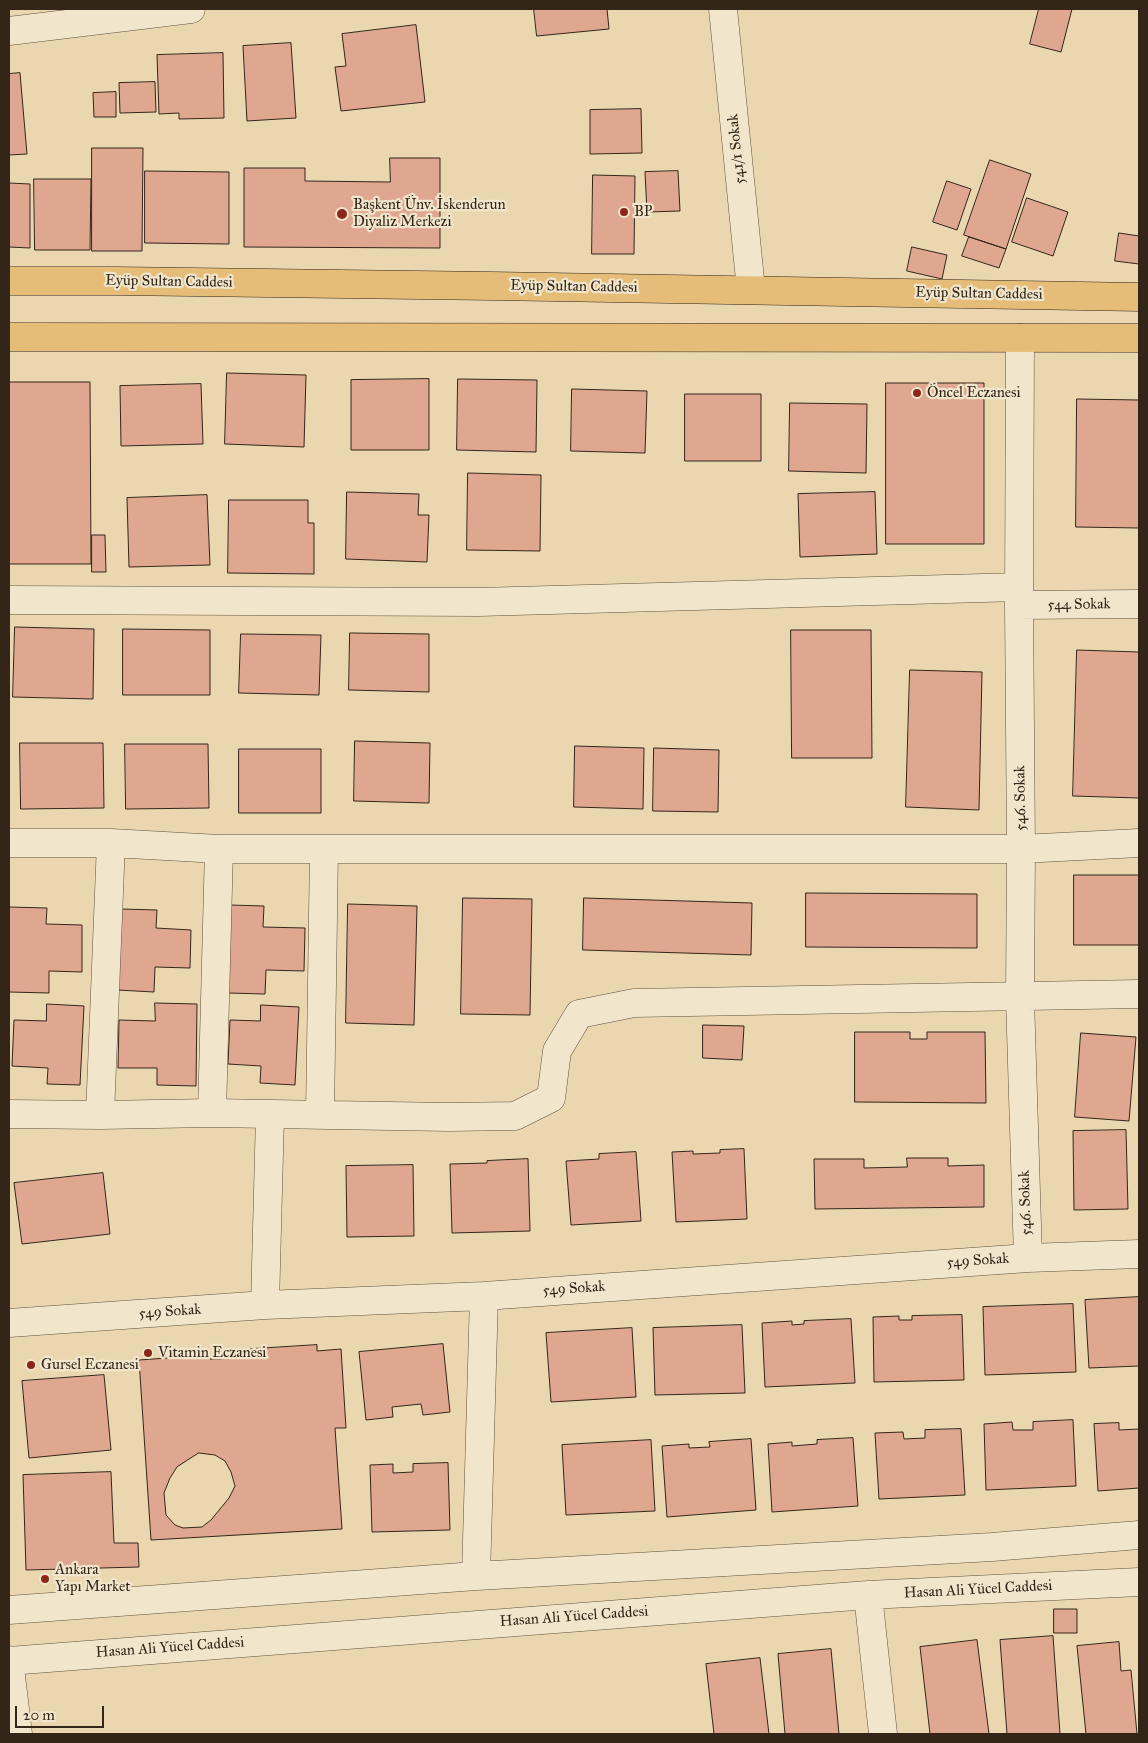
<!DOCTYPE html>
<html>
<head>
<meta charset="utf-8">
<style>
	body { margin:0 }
	#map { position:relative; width:1148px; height:1743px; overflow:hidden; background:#ead7b0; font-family:"IM FELL Great Primer",serif }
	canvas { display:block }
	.frame { position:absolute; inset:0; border:10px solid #332618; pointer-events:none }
	.scale { position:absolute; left:15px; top:1706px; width:89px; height:22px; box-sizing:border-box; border:2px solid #332618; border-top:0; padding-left:6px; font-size:15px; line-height:18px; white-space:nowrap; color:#332618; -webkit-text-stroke:4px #f1e5cc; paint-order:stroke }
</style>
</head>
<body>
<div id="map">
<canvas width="1148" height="1743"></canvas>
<div class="frame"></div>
<div class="scale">20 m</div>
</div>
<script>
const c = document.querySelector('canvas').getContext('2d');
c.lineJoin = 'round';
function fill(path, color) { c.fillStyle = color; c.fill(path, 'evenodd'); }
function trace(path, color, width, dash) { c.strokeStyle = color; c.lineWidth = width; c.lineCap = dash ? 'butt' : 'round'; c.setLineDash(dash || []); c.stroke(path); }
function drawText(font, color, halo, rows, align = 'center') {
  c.font = font + ' "IM FELL Great Primer",serif'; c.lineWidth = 4.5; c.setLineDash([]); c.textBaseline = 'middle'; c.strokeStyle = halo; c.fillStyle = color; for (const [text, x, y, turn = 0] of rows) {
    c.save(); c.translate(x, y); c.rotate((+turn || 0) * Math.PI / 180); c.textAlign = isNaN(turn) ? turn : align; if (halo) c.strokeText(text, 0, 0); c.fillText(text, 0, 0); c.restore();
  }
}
const building = new Path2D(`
	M 534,9 L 607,9 L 609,29 L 537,36 Z
	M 1039,9 L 1072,9 L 1061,52 L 1030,44 Z
	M 416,25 L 425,102 L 341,111 L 335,67 L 346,66 L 342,34 Z
	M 291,43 L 296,118 L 247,121 L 243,46 Z
	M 223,53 L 224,118 L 179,119 L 179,113 L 159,114 L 157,55 Z
	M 20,73 L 27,154 L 9,155 L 9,74 Z
	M 155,82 L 156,112 L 120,113 L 119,83 Z
	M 116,92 L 116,117 L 94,117 L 93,93 Z
	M 641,109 L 642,153 L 590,154 L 590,110 Z
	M 92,148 L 143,148 L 142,251 L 92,251 Z
	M 390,158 L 440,158 L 440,248 L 244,247 L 244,168 L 305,168 L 305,181 L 390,182 Z
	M 990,160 L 1031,174 L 1006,249 L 964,235 Z
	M 145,171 L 229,172 L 229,244 L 145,243 Z
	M 678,171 L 680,211 L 647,212 L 645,172 Z
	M 593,175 L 635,176 L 634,254 L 592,254 Z
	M 34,179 L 91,179 L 90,250 L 35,250 Z
	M 947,181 L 971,189 L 957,230 L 933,222 Z
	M 9,183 L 30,184 L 30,248 L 9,247 Z
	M 1027,198 L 1068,212 L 1053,256 L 1012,242 Z
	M 1119,233 L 1139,236 L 1139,264 L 1115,261 Z
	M 969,237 L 1006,249 L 999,268 L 962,256 Z
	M 912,247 L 947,255 L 942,279 L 907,271 Z
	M 227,373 L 306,375 L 304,447 L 225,444 Z
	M 429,379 L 429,450 L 351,450 L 351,380 Z
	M 458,379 L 537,380 L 536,452 L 457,450 Z
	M 9,382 L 90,382 L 91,564 L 9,564 Z
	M 886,383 L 984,383 L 984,544 L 886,544 Z
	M 201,384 L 203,444 L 121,446 L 120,386 Z
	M 572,389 L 647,391 L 645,453 L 571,451 Z
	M 685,394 L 761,394 L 761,461 L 685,461 Z
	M 1077,399 L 1139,400 L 1139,528 L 1076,527 Z
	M 790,403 L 867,404 L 866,473 L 789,471 Z
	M 468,473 L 541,475 L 540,551 L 467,550 Z
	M 347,492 L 419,494 L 418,515 L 429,515 L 427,562 L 346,559 Z
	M 875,492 L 877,554 L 800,557 L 798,494 Z
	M 207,495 L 210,565 L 129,567 L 127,498 Z
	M 229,500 L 308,500 L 308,523 L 314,523 L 314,574 L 228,573 Z
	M 92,535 L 105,535 L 106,572 L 92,572 Z
	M 15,627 L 94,629 L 93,699 L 13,697 Z
	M 123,629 L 210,630 L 210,695 L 123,695 Z
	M 791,630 L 871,630 L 872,758 L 792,758 Z
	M 350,633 L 429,634 L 429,692 L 349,690 Z
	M 241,634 L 321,635 L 319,695 L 239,693 Z
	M 1077,650 L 1139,652 L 1139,798 L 1073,796 Z
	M 910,670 L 982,672 L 979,810 L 906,807 Z
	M 355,741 L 430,743 L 429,803 L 354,801 Z
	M 20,743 L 103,743 L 104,808 L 21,809 Z
	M 125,744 L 208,744 L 209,808 L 126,809 Z
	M 575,746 L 644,748 L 643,809 L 574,807 Z
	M 654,748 L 719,750 L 718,812 L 653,811 Z
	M 239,749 L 321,749 L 321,813 L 239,813 Z
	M 1074,875 L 1139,875 L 1139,945 L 1074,945 Z
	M 806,893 L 977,894 L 977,948 L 806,947 Z
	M 463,898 L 532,899 L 530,1015 L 461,1014 Z
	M 584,898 L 752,903 L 751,955 L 583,950 Z
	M 348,904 L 417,906 L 414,1025 L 346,1023 Z
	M 230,905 L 264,906 L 263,927 L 305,928 L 304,971 L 266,970 L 265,994 L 228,993 Z
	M 9,907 L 47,908 L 46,924 L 82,925 L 82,972 L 49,971 L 49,993 L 9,992 Z
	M 121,909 L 157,910 L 156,928 L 191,930 L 190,968 L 155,967 L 154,992 L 117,990 Z
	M 155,1003 L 197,1004 L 196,1086 L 157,1085 L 157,1068 L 118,1068 L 119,1020 L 155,1021 Z
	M 47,1004 L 84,1006 L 80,1085 L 47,1084 L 48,1068 L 12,1066 L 14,1020 L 46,1021 Z
	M 261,1005 L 299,1007 L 295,1085 L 260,1083 L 261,1066 L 228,1064 L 230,1020 L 260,1021 Z
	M 703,1025 L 744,1026 L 742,1060 L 703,1058 Z
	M 855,1032 L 910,1032 L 910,1039 L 927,1039 L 927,1032 L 985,1032 L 986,1103 L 855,1102 Z
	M 1081,1033 L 1136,1037 L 1129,1121 L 1075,1117 Z
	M 1126,1130 L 1128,1209 L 1074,1210 L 1073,1131 Z
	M 744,1149 L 747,1219 L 676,1222 L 672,1152 L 693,1151 L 693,1154 L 720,1153 L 720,1150 Z
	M 636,1152 L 641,1221 L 571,1225 L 566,1161 L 599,1159 L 599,1154 Z
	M 907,1158 L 948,1158 L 948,1166 L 984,1165 L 984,1207 L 815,1209 L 814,1159 L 864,1159 L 864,1168 L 907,1167 Z
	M 528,1159 L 530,1231 L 452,1233 L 450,1164 L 487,1163 L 487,1161 Z
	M 413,1165 L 414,1236 L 347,1237 L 346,1166 Z
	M 103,1173 L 110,1234 L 22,1244 L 14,1183 Z
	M 1139,1297 L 1139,1366 L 1089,1368 L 1085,1300 Z
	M 1073,1304 L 1076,1372 L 985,1375 L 983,1307 Z
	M 962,1315 L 964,1380 L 874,1382 L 873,1317 L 899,1316 L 899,1320 L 912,1320 L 912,1316 Z
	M 851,1319 L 855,1383 L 765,1387 L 762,1323 L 792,1321 L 792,1325 L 804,1324 L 804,1321 Z
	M 742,1325 L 745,1393 L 655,1395 L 653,1328 Z
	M 632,1328 L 636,1397 L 551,1402 L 546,1333 Z
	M 443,1344 L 450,1412 L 423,1415 L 421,1404 L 392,1407 L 393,1417 L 366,1420 L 359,1352 Z
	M 317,1345 L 317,1351 L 341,1349 L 346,1428 L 335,1428 L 342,1529 L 151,1540 L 139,1360 L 209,1355 L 210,1359 L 222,1359 L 221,1351 Z
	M 104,1375 L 111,1450 L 29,1458 L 22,1381 Z
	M 1073,1420 L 1076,1486 L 986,1490 L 984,1424 L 1012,1422 L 1013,1430 L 1033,1430 L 1033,1422 Z
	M 1119,1423 L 1119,1430 L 1139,1429 L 1139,1488 L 1098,1491 L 1094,1424 Z
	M 961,1429 L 965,1495 L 879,1499 L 875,1433 L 903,1432 L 904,1439 L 925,1438 L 925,1430 Z
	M 853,1438 L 858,1506 L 772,1512 L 768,1444 L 792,1442 L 792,1446 L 817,1444 L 817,1440 Z
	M 751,1439 L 756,1510 L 667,1517 L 662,1446 L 689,1444 L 689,1448 L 710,1447 L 709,1442 Z
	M 651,1440 L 655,1511 L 566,1515 L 562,1445 Z
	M 199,1453 L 215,1455 L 225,1461 L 231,1472 L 235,1486 L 229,1498 L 211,1520 L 202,1527 L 183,1528 L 175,1525 L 166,1515 L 164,1493 L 170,1478 L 177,1467 Z
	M 448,1463 L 450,1530 L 372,1532 L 370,1465 L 393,1464 L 393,1473 L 413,1472 L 413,1464 Z
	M 111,1472 L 114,1543 L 138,1543 L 139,1567 L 26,1570 L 23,1475 Z
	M 1054,1609 L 1077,1609 L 1077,1633 L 1054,1633 Z
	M 1053,1636 L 1060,1734 L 1007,1734 L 1000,1640 Z
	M 977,1640 L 989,1734 L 930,1734 L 920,1647 Z
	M 1119,1642 L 1121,1671 L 1131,1670 L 1137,1734 L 1086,1734 L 1077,1646 Z
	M 831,1649 L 839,1734 L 785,1734 L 778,1654 Z
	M 760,1658 L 769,1734 L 714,1734 L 706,1664 Z`);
const minor = new Path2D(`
	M 723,9 L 751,290
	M 9,31 L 191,9
	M 1020,338 L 1019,605 L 1021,849 L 1020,998 L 1028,1258
	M 9,600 L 479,602 L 1019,587
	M 1019,605 L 1139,604
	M 9,843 L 111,843 L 219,849 L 1021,849 L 1139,843
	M 212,1113 L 219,849
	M 9,1114 L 100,1115 L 212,1113 L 449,1117 L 515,1116 L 551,1098 L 557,1051 L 579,1014 L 634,1003 L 1139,994
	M 100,1115 L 111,843
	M 320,1115 L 324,849
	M 265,1305 L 270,1115
	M 9,1323 L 265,1305 L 484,1296 L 1028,1258 L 1139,1254
	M 476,1576 L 484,1296
	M 868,1595 L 883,1734
	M 9,1610 L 476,1576 L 992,1547 L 1139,1535
	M 9,1660 L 18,1734
	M 9,1661 L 868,1595 L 1139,1582`);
const major = new Path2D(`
	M 9,281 L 116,281 L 492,286 L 1139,297
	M 9,337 L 1139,338`);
const markers = [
	[624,212,5,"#8f2418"],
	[342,214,6,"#8f2418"],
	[917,393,5,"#8f2418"],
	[148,1353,5,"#8f2418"],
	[31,1365,5,"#8f2418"],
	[45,1579,5,"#8f2418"]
];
const streetNames = [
	["541/1 Sokak",737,149,-96],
	["Eyüp Sultan Caddesi",169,282,1],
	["Eyüp Sultan Caddesi",574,287,1],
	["Eyüp Sultan Caddesi",979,294,1],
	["544 Sokak",1079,605,-1],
	["546. Sokak",1021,798,-91],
	["546. Sokak",1026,1203,-92],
	["549 Sokak",978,1261,-4],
	["549 Sokak",574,1289,-4],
	["549 Sokak",170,1312,-4],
	["Hasan Ali Yücel Caddesi",978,1590,-3],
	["Hasan Ali Yücel Caddesi",574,1617,-4],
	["Hasan Ali Yücel Caddesi",170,1648,-4]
];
const poiNames = [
	["Başkent Ünv. İskenderun",353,205],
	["Diyaliz Merkezi",353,222],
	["BP",634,212],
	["Öncel Eczanesi",927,393],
	["Vitamin Eczanesi",158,1353],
	["Gursel Eczanesi",41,1365],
	["Ankara",55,1570],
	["Yapı Market",55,1587]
];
fill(building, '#dfa690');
trace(building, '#332618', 1);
trace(minor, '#61523e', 29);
trace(major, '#332618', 29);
trace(minor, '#f1e5cc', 28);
trace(major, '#e5bc78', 28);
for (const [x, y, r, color] of markers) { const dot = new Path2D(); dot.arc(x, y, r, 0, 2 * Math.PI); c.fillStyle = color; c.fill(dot); trace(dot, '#f1e5cc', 2); }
drawText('15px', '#332618', '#f1e5cc', streetNames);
drawText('15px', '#332618', '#f1e5cc', poiNames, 'left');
</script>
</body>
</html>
